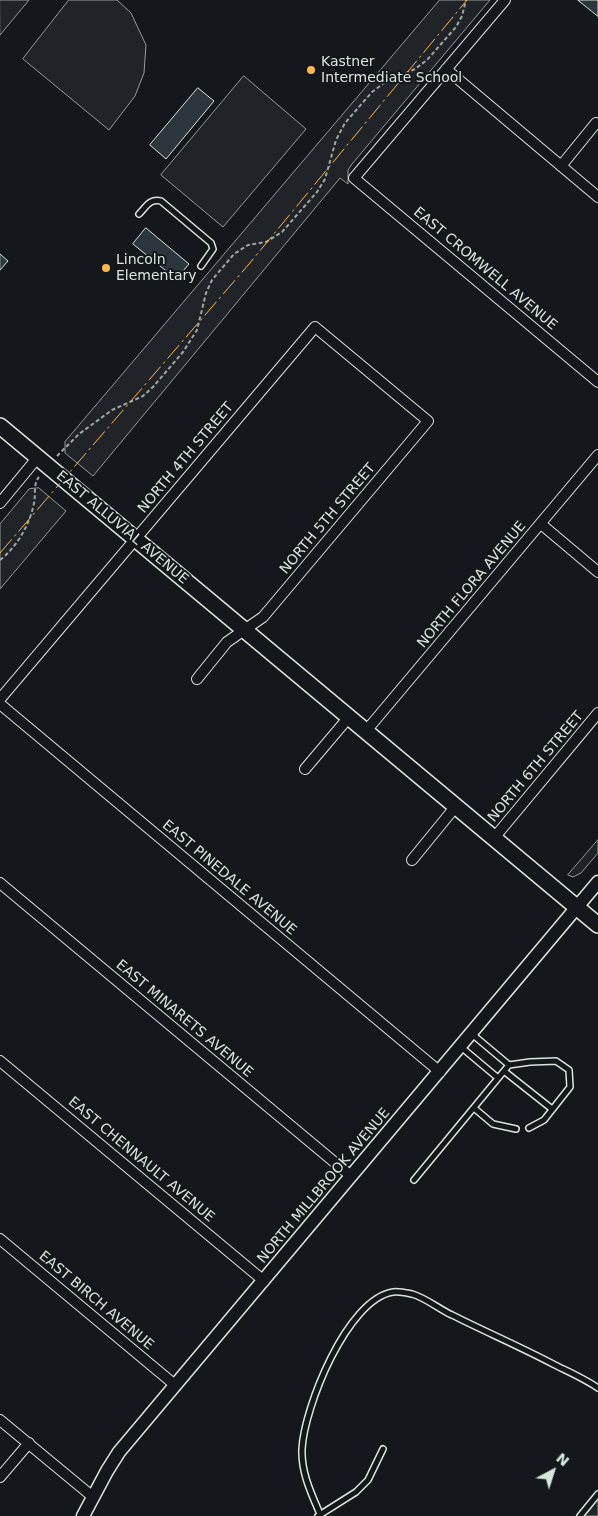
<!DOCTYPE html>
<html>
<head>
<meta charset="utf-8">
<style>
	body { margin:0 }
	#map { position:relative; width:598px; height:1516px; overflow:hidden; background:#14181c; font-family:"DejaVu Sans",sans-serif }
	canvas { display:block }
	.north { position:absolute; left:528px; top:1446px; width:50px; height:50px; -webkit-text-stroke:4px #14181c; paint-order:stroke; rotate:40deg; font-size:14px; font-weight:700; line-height:20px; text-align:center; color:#d8e6dc }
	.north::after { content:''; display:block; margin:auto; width:18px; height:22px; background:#d8e6dc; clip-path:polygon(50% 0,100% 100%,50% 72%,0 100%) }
</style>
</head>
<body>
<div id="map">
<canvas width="598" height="1516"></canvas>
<div class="north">N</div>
</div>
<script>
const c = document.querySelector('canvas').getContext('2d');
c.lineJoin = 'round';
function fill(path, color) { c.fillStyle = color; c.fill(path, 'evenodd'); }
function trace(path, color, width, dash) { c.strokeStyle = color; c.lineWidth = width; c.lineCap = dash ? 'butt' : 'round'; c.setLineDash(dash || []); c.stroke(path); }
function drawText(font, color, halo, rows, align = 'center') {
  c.font = font + ' "DejaVu Sans",sans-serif'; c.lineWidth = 4; c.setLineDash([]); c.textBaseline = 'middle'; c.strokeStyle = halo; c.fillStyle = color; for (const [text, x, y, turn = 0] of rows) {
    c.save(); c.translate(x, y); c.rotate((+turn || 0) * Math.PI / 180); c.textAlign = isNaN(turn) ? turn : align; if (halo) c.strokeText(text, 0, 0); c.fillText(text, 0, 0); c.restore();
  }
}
const green = new Path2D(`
	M 0,0 L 29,0 L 0,35 Z
	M 69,0 L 117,0 L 131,13 L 146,45 L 144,73 L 135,96 L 109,130 L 23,59 Z
	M 440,0 L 490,0 L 352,164 L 348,170 L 348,184 L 340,178 L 93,476 L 65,453 L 65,442 Z
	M 244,76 L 306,129 L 223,227 L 161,175 Z
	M 39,488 L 66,511 L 0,589 L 0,524 L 29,489 Z
	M 598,840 L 598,853 L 581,873 L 573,877 L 568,875 Z
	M 598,1500 L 598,1516 L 585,1516 Z`);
const building = new Path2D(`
	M 578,0 L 598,0 L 598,16 Z
	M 198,88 L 214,101 L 166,159 L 150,145 Z
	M 146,228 L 189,264 L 176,279 L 133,244 Z
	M 0,254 L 8,261 L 0,270 Z`);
const path = new Path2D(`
	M 57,456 L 79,434 L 112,410 L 143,396 L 153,387 L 183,352 L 197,330 L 206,293 L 212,280 L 234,254 L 248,245 L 266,242 L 282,232 L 317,192 L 325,179 L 336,140 L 345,123 L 372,92 L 384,83 L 415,69 L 427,60 L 456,27 L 462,16 L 466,0
	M 0,560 C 17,547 30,524 34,503 C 36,494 33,484 39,477`);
const service = new Path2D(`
	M 139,214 C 146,207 150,198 161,201 L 211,243 L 213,249 L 201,266
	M 472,1034 L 509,1065
	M 461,1047 L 498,1078
	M 474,1108 L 493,1124 L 516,1129
	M 529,1128 L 544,1120 L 570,1087 L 569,1070 L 556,1061 L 530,1062 L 509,1065 L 504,1071 L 552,1109
	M 414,1180 L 504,1071
	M 320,1514 C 311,1493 301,1472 302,1449 C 304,1408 347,1299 393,1292 C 398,1291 407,1293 412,1294 C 426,1298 439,1309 452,1315 C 486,1332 521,1347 555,1365 C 569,1372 585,1379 598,1388
	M 318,1516 L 356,1492 L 368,1480 L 383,1449
	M 580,1516 L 598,1494`);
const minor = new Path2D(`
	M 505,0 L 354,178 L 598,382
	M 446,69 L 598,197
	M 561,166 L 596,123
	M 0,503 L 38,457
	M 541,524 L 598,572
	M 0,699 L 315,327 L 428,421 L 263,617 L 227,642 L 197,679
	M 0,704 L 440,1072
	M 366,731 L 598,455
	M 305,769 L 349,717
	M 494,838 L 598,713
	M 412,860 L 456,806
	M 0,883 L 351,1176
	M 0,1061 L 264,1281
	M 0,1239 L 175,1385
	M 0,1420 L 93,1497
	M 0,1477 L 29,1443`);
const tertiary = new Path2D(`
	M 83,1516 L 107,1471 L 119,1452 L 598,882`);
const secondary = new Path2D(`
	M 0,426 L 598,925`);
const power = new Path2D(`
	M 0,553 L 249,264 L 467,0`);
const markers = [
	[311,70,5,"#ffb74d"],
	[106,268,5,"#ffb74d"]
];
const poiNames = [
	["Kastner",321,62],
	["Intermediate School",321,78],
	["Lincoln",116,260],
	["Elementary",116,276]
];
const streetNames = [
	["EAST CROMWELL AVENUE",485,269,40],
	["NORTH 4TH STREET",186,458,-50],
	["NORTH 5TH STREET",328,519,-50],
	["EAST ALLUVIAL AVENUE",122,528,40],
	["NORTH FLORA AVENUE",472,585,-50],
	["NORTH 6TH STREET",536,767,-50],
	["EAST PINEDALE AVENUE",229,878,40],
	["EAST MINARETS AVENUE",184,1019,40],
	["EAST CHENNAULT AVENUE",141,1160,40],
	["NORTH MILLBROOK AVENUE",324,1186,-50],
	["EAST BIRCH AVENUE",96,1301,40]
];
fill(green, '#202428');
trace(green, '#939e99', 1);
fill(building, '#2c363c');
trace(building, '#d8e6dc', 1);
trace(service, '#d8e6dc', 8);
trace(minor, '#d8e6dc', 12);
trace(tertiary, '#d8e6dc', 15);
trace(secondary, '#d8e6dc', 18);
trace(path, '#9da8a2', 2, [4, 2.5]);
trace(service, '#14181c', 5);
trace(minor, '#14181c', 10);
trace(tertiary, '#14181c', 12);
trace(secondary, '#14181c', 15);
trace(power, '#ffb74d', 1, [18, 4, 2.5, 4]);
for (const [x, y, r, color] of markers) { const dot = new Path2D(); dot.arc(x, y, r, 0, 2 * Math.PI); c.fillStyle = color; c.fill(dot); trace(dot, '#14181c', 2); }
drawText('14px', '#d8e6dc', '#14181c', poiNames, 'left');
drawText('14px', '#d8e6dc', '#14181c', streetNames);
</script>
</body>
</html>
